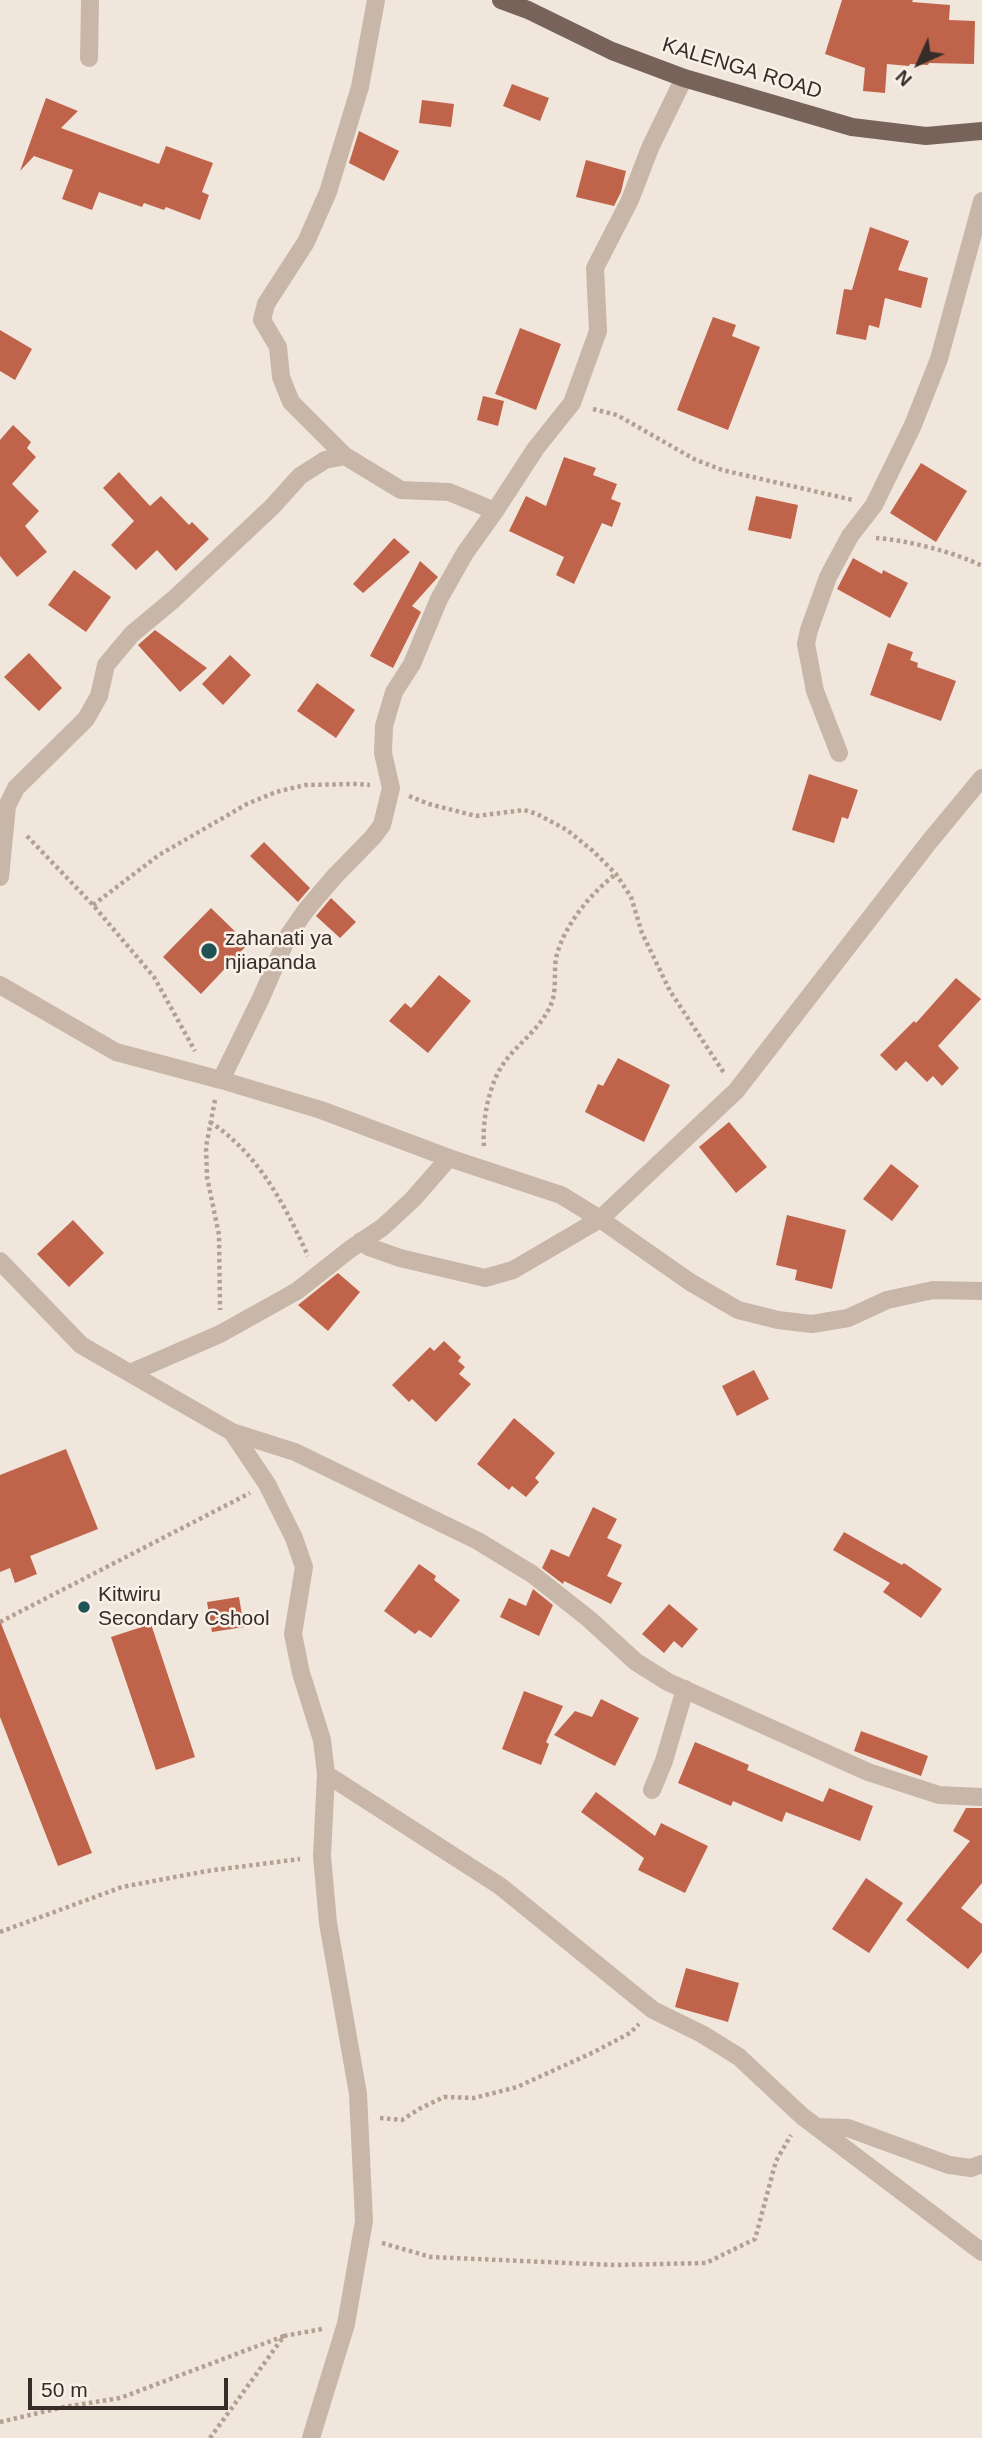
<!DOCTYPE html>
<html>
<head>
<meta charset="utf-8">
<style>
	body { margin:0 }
	#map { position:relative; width:982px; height:2438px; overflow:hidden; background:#f1e6dc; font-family:Helvetica,sans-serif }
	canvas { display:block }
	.north { position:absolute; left:884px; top:28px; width:70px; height:70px; -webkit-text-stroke:5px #f9f1e8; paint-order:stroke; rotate:225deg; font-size:19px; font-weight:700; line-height:28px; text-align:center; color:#362c28 }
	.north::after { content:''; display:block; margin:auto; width:24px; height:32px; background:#362c28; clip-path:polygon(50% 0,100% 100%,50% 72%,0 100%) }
	.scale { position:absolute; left:28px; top:2378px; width:200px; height:32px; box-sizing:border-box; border:4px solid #362c28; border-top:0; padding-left:9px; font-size:21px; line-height:24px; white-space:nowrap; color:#362c28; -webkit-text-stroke:5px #f9f1e8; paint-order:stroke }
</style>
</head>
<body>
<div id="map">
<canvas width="982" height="2438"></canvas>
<div class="north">N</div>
<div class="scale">50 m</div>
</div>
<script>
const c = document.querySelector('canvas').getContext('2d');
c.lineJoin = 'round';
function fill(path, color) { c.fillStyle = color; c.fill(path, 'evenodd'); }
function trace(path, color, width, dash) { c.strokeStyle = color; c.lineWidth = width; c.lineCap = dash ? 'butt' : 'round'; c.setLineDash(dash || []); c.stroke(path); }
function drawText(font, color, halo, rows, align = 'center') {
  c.font = font + ' Helvetica,sans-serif'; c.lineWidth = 5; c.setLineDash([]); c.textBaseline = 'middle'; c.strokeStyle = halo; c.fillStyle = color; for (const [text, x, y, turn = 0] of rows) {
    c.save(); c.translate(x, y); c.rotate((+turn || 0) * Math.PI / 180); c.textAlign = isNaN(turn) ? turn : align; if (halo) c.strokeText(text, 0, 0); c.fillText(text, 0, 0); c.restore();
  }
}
const building = new Path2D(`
	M 842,0 L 913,0 L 912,2 L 950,5 L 949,20 L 975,21 L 974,64 L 929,63 L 928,65 L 910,64 L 909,66 L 887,64 L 885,93 L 863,91 L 865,68 L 825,54 Z
	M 512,84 L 549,98 L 540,121 L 503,106 Z
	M 46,98 L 78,111 L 61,128 L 159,164 L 166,146 L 213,163 L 202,192 L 209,195 L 200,220 L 166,207 L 164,210 L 144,203 L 142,207 L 99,192 L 92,210 L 62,199 L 73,170 L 34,156 L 20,171 Z
	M 422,100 L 454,104 L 451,127 L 419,123 Z
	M 359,131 L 399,151 L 384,181 L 349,163 Z
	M 586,160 L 626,171 L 621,192 L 614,206 L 576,197 Z
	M 870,227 L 909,241 L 898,270 L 928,278 L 921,308 L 885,298 L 879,328 L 869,325 L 866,340 L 836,334 L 844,289 L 852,290 Z
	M 713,317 L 736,325 L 732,336 L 760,347 L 728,430 L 677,410 Z
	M 520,328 L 561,344 L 536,410 L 495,394 Z
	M 0,330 L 32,349 L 15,380 L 0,371 Z
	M 483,396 L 504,401 L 498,426 L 477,420 Z
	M 13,425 L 31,442 L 27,448 L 36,457 L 12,484 L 39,511 L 25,526 L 47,552 L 17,577 L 0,556 L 0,440 Z
	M 564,457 L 596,468 L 593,475 L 617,484 L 611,499 L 621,503 L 612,527 L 602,523 L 574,584 L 556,575 L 564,557 L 509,531 L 526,496 L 546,506 Z
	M 921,463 L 967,491 L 936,542 L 890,513 Z
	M 119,472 L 150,506 L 161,496 L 189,525 L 192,522 L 209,539 L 176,571 L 157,550 L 136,570 L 111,545 L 134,521 L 103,488 Z
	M 756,496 L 798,505 L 791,539 L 748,530 Z
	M 394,538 L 410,552 L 363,593 L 353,584 Z
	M 853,558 L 882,574 L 883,570 L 908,583 L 890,618 L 837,589 Z
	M 420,561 L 438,577 L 412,606 L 421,612 L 393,668 L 370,656 Z
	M 74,570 L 111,597 L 86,632 L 48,605 Z
	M 155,630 L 207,668 L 180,692 L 138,645 Z
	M 888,643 L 913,652 L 910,660 L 918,663 L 917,667 L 956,681 L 941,721 L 870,695 Z
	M 29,653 L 62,688 L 39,711 L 4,677 Z
	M 230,655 L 251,675 L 223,705 L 202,684 Z
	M 317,683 L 355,710 L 336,738 L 297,711 Z
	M 809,774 L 858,790 L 848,819 L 842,817 L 834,843 L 792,830 Z
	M 264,842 L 310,888 L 298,902 L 250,856 Z
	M 331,898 L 356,922 L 340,938 L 316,916 Z
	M 211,908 L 248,944 L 201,994 L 163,957 Z
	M 439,975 L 471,1001 L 428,1053 L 389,1021 L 405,1003 L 411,1008 Z
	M 956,978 L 981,999 L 938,1046 L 959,1068 L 942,1086 L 933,1076 L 927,1082 L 906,1061 L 896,1071 L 880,1055 L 914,1021 L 916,1023 Z
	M 618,1058 L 670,1085 L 644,1142 L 585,1112 L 598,1084 L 603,1086 Z
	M 729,1122 L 767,1167 L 736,1193 L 699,1147 Z
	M 891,1164 L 919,1186 L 892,1221 L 863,1199 Z
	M 787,1215 L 846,1230 L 832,1289 L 795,1280 L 797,1270 L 776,1265 Z
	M 73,1220 L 104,1253 L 69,1287 L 37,1254 Z
	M 338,1273 L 360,1292 L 328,1331 L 298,1305 Z
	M 444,1341 L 461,1357 L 458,1361 L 465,1367 L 459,1374 L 471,1384 L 436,1422 L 412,1399 L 409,1402 L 392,1385 L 430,1347 L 434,1351 Z
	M 754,1370 L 769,1399 L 737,1416 L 722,1386 Z
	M 514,1418 L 555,1453 L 535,1478 L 539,1482 L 526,1497 L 512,1486 L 509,1490 L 477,1464 Z
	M 66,1449 L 98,1529 L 30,1556 L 37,1574 L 15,1583 L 10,1568 L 0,1572 L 0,1475 Z
	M 593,1507 L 617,1519 L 607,1538 L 622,1545 L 607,1576 L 622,1583 L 611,1604 L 564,1581 L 563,1584 L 542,1568 L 551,1549 L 569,1557 Z
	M 844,1532 L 902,1565 L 904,1563 L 942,1589 L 921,1618 L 883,1592 L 890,1583 L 833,1550 Z
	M 419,1564 L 436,1576 L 434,1580 L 460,1600 L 431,1638 L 419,1630 L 415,1634 L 384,1611 Z
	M 533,1589 L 553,1605 L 539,1636 L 500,1617 L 509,1598 L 526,1606 Z
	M 239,1597 L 244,1627 L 212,1632 L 207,1602 Z
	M 669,1604 L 698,1629 L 682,1648 L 674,1641 L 664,1653 L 642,1634 Z
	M 0,1621 L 92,1853 L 58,1866 L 0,1717 Z
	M 151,1624 L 195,1757 L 156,1770 L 111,1637 Z
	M 524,1691 L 563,1706 L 546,1742 L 549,1744 L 541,1765 L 502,1749 Z
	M 601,1699 L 639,1718 L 615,1766 L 554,1735 L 575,1711 L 592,1717 Z
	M 861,1731 L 928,1756 L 921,1776 L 854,1751 Z
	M 695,1742 L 749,1765 L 747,1770 L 823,1802 L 829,1788 L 873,1806 L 860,1841 L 786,1812 L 782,1822 L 733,1801 L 731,1806 L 678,1783 Z
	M 596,1792 L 655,1836 L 661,1823 L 708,1846 L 685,1893 L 638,1870 L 644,1858 L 581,1812 Z
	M 966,1808 L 982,1808 L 982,1883 L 961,1908 L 982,1924 L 982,1952 L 968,1969 L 906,1920 L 970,1841 L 953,1831 Z
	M 866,1878 L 903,1903 L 869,1953 L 832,1929 Z
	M 686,1968 L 739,1983 L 728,2022 L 675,2007 Z`);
const path = new Path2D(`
	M 593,409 L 617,415 L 694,459 L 722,470 L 853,500
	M 876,538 C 906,540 955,552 982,566
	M 409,796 L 429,804 L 476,816 L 524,810 L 537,814 L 567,830 L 593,851 L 616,874 L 631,897 L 642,933 L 670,991 L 724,1073
	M 27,836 L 93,905 L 154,977 L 195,1051
	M 93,905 L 159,855 L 247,804 L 276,792 L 305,785 L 355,784 L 370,785
	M 215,1100 L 206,1147 L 207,1177 L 219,1235 L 220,1310
	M 210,1122 C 258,1153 285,1205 308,1256
	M 484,1146 C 482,1120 489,1082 506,1060 C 521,1041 543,1026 552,1002 C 557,988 553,969 557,954 C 566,923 591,893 616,874
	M 0,1622 L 250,1493
	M 0,1932 L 122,1887 L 207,1871 L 300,1859
	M 380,2118 L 402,2120 L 419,2109 L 444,2097 L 474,2098 L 517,2087 L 594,2052 L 630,2033 L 639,2024
	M 382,2243 L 431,2257 L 614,2265 L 706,2263 L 755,2239 L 776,2161 L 791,2135
	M 0,2422 L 64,2407 L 120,2398 L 284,2336
	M 210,2438 L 284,2336 L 322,2329`);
const minor = new Path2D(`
	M 89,58 L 90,0
	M 345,456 L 291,402 L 281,377 L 278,347 L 262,320 L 266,304 L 306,242 L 328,192 L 360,87 L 376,0
	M 839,753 L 815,691 L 806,644 L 809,630 L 828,577 L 850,536 L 874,505 L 913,425 L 939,359 L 982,201
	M 0,877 L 7,806 L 16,788 L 86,719 L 99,696 L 106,665 L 116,653 L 132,634 L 174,599 L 272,507 L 300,476 L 325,460 L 345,456 L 401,490 L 449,492 L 495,511
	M 0,985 L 116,1052 L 221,1080 L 321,1110 L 449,1158 L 561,1195 L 600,1219 L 690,1282 L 738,1310 L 778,1320 L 812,1324 L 848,1318 L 887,1300 L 933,1290 L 982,1291
	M 221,1080 L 261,998 L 288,936 L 306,910 L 334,877 L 373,837 L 382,825 L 391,788 L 383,753 L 384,726 L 394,692 L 412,664 L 439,599 L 465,553 L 495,511 L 536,448 L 572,403 L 598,331 L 595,268 L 630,200 L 650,148 L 684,78
	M 361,1241 L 369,1247 L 400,1258 L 485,1278 L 513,1270 L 600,1219 L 736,1091 L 929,842 L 982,778
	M 0,1261 L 81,1345 L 232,1432 L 295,1452 L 478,1541 L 532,1574 L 589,1619 L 636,1662 L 668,1682 L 868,1772 L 939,1795 L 982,1797
	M 130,1373 L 220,1334 L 297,1291 L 349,1250 L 383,1227 L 413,1199 L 449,1158
	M 232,1432 L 267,1484 L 294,1538 L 304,1567 L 293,1634 L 301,1673 L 322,1740 L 326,1774 L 322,1856 L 328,1923 L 358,2094 L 364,2221 L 346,2324 L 311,2438
	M 326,1774 L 500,1886 L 653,2010 L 702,2034 L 739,2057 L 802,2116 L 982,2252
	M 652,1790 L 664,1761 L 685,1689
	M 817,2127 L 848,2128 L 949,2165 L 971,2168 L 982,2164`);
const major = new Path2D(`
	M 501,0 L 528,10 L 612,51 L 684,78 L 852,127 L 926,136 L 982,131`);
const markers = [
	[209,951,9,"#205355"],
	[84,1607,7,"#205355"]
];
const streetNames = [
	["KALENGA ROAD",742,69,17]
];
const poiNames = [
	["zahanati ya",225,939],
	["njiapanda",225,963],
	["Kitwiru",98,1595],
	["Secondary Cshool",98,1619]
];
fill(building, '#c0634b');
trace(path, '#b4a093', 4.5, [3.5, 3.5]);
trace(minor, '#c8b6a9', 18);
trace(major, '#77635a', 18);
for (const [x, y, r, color] of markers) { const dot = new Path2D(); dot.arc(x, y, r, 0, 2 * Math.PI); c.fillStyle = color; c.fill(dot); trace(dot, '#f9f1e8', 2.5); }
drawText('21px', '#362c28', '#f9f1e8', streetNames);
drawText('21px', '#362c28', '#f9f1e8', poiNames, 'left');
</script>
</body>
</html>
